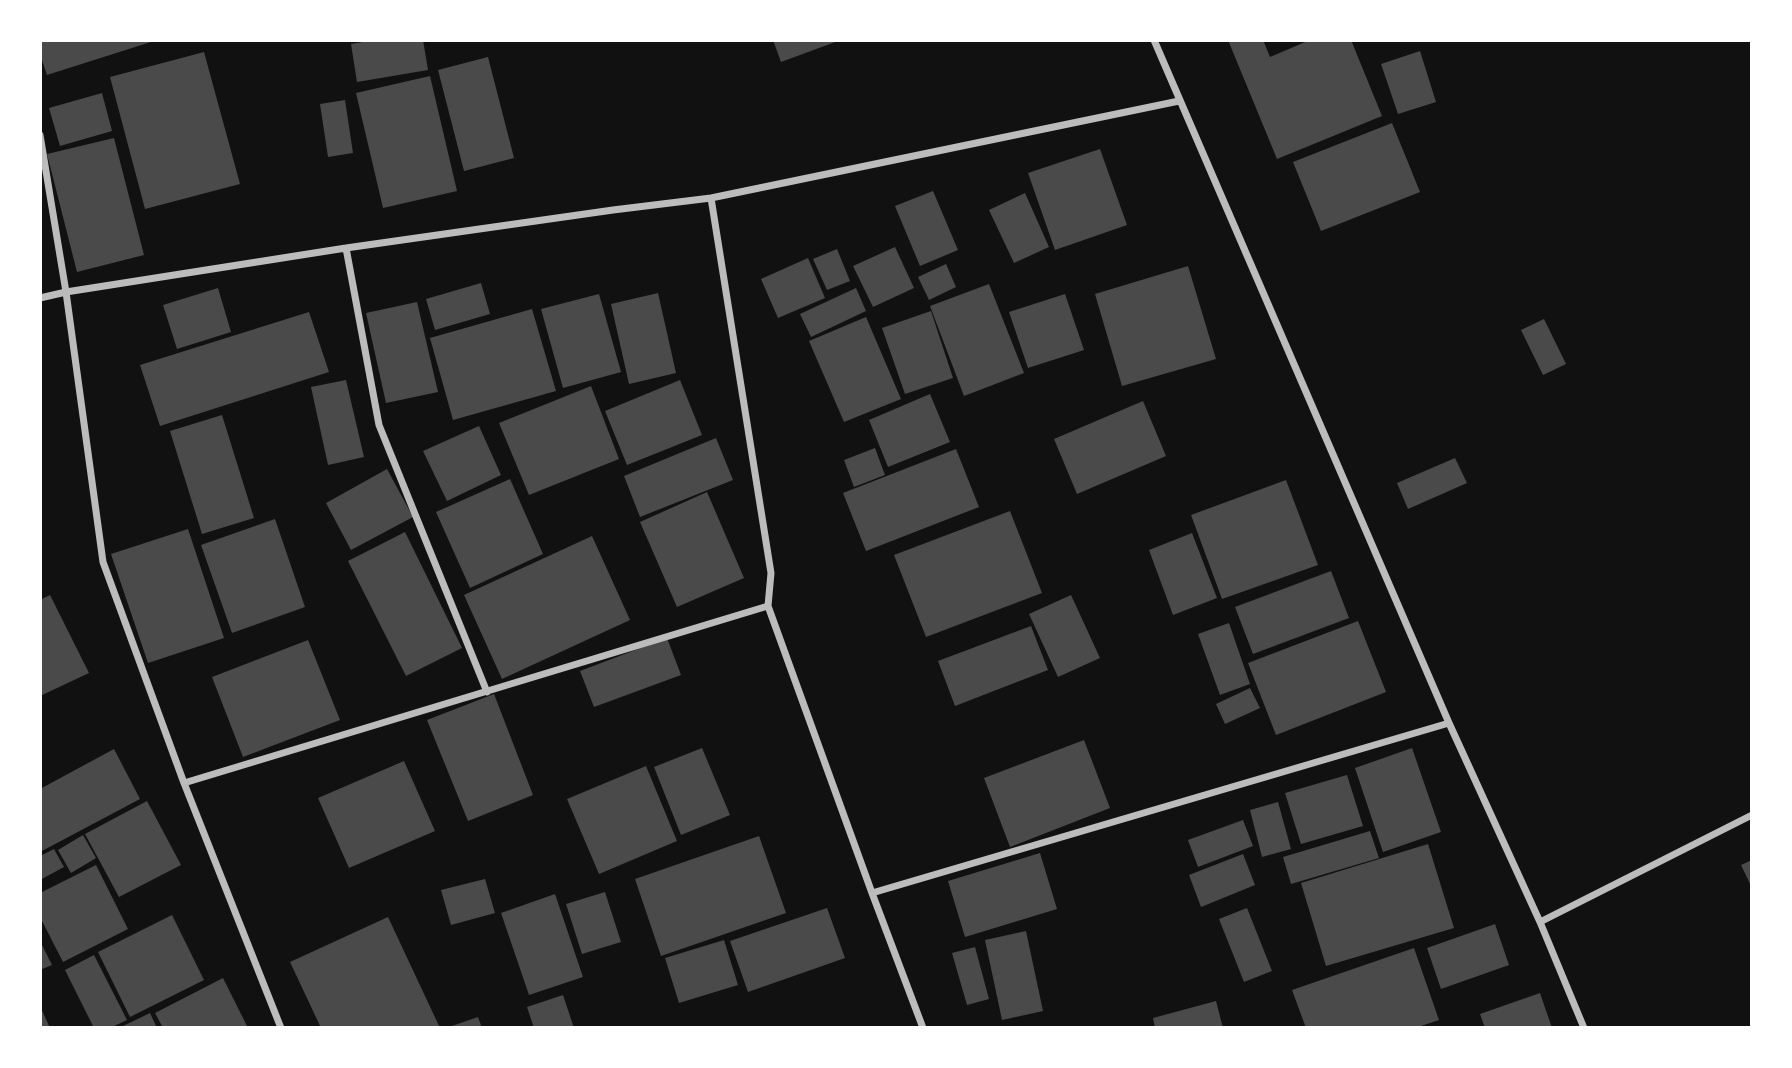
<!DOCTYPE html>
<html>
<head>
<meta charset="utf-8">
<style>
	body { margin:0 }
	#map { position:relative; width:1792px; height:1068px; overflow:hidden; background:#111; font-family:Cabin,sans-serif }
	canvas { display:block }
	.frame { position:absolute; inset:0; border:42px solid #fff; pointer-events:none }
</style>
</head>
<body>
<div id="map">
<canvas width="1792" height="1068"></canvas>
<div class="frame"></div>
</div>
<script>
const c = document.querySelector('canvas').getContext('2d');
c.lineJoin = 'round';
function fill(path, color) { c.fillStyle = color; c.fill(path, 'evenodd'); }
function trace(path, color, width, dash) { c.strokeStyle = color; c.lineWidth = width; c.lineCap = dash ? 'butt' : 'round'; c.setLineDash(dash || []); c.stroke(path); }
const building = new Path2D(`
	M 40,40 L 154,40 L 154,41 L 47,75 L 40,54 Z
	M 374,40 L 423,40 L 428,70 L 357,82 L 351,44 Z
	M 773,40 L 838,40 L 838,41 L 781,62 Z
	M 1228,40 L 1263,40 L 1270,57 L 1310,40 L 1351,40 L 1382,116 L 1277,159 Z
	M 1420,51 L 1436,102 L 1398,114 L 1381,64 Z
	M 204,52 L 240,184 L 145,209 L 110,77 Z
	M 488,57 L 514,158 L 464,171 L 438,70 Z
	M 430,76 L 457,191 L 383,208 L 356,93 Z
	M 102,93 L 112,131 L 60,146 L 49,108 Z
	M 345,100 L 353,153 L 328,157 L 320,104 Z
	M 1392,123 L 1420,192 L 1321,231 L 1293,162 Z
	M 114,138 L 144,255 L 77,272 L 47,154 Z
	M 1100,149 L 1127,225 L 1055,250 L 1028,173 Z
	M 933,191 L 958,250 L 920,266 L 895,206 Z
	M 1025,193 L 1049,247 L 1014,263 L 989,210 Z
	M 895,247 L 914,288 L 873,307 L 853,266 Z
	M 837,249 L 850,281 L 827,290 L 813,259 Z
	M 808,258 L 825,298 L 778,318 L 761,279 Z
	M 946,264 L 956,287 L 929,300 L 918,277 Z
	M 1188,266 L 1216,359 L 1122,386 L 1095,294 Z
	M 481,283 L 490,314 L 435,330 L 426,299 Z
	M 989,284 L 1024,373 L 964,396 L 930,306 Z
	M 218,288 L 231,332 L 177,349 L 163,305 Z
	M 856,288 L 866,311 L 811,337 L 800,314 Z
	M 658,293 L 676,373 L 629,384 L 611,304 Z
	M 599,294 L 621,372 L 563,388 L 541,309 Z
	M 1065,294 L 1084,350 L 1028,368 L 1009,312 Z
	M 417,302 L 438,392 L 386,403 L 366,313 Z
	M 532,309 L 556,391 L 453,420 L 430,338 Z
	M 931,311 L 953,378 L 905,394 L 882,328 Z
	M 309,312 L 329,372 L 160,426 L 140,365 Z
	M 866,317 L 901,399 L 844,422 L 809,341 Z
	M 1544,319 L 1566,364 L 1543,375 L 1521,330 Z
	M 346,380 L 364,457 L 328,465 L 311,387 Z
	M 680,380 L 702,435 L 627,465 L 605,411 Z
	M 591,386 L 619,459 L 529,495 L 499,423 Z
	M 930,394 L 950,442 L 888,467 L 869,420 Z
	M 1143,401 L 1166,456 L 1077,494 L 1054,439 Z
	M 222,415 L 254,518 L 202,534 L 170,431 Z
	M 479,426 L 501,475 L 447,501 L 423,451 Z
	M 716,438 L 733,480 L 640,517 L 624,476 Z
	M 875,448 L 885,475 L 854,487 L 844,460 Z
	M 956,449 L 979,507 L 866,551 L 843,493 Z
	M 1455,458 L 1467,483 L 1408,509 L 1397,483 Z
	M 387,469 L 413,517 L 351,550 L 326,503 Z
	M 510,479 L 543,554 L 470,588 L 436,512 Z
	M 1286,480 L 1318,565 L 1222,599 L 1191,515 Z
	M 707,492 L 744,578 L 677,607 L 640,522 Z
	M 1010,511 L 1042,593 L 926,637 L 894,555 Z
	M 275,519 L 305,607 L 232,633 L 201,545 Z
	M 188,529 L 224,638 L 148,663 L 111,554 Z
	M 405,532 L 462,648 L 406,676 L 348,561 Z
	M 1192,533 L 1217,598 L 1173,615 L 1149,550 Z
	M 592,536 L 630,620 L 502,679 L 464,595 Z
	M 1331,571 L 1349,618 L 1253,654 L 1235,607 Z
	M 50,595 L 89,673 L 40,696 L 40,600 Z
	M 1071,595 L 1100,658 L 1058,677 L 1029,614 Z
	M 1358,621 L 1386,692 L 1276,735 L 1248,663 Z
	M 1229,623 L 1250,684 L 1220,695 L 1198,634 Z
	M 1031,626 L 1048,670 L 955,706 L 938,661 Z
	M 667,638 L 681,675 L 594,707 L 580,671 Z
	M 308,640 L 340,720 L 243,757 L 212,677 Z
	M 1250,688 L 1260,708 L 1225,724 L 1216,704 Z
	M 494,694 L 533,795 L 468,821 L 427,720 Z
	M 1084,740 L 1110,808 L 1010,847 L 984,778 Z
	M 702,748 L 730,815 L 681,835 L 654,767 Z
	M 1412,748 L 1441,832 L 1383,852 L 1355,768 Z
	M 114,749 L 140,799 L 40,852 L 40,789 Z
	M 404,761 L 435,831 L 349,868 L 318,798 Z
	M 646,766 L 677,841 L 599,874 L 567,799 Z
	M 1347,775 L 1363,826 L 1301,844 L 1285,793 Z
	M 147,801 L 181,865 L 119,897 L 85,834 Z
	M 1278,802 L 1291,849 L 1262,857 L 1250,810 Z
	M 1243,820 L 1253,846 L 1198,867 L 1188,840 Z
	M 1370,831 L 1379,858 L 1291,884 L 1283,857 Z
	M 83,835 L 96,858 L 71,873 L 58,850 Z
	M 759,836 L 786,913 L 661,956 L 635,879 Z
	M 1428,844 L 1454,928 L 1326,966 L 1301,883 Z
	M 54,849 L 64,867 L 40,880 L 40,856 Z
	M 1040,853 L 1057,909 L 965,937 L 948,881 Z
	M 1243,854 L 1255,885 L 1201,907 L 1189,875 Z
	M 1752,860 L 1752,888 L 1741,865 Z
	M 96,865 L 128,929 L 63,962 L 40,917 L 40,893 Z
	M 485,879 L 495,913 L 451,925 L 441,890 Z
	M 605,892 L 621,942 L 582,954 L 566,904 Z
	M 555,894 L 583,977 L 529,995 L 501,913 Z
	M 827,908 L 845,958 L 748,992 L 730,941 Z
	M 1247,908 L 1272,971 L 1244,982 L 1219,919 Z
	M 172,915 L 204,980 L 130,1017 L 98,952 Z
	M 388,917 L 440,1028 L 321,1028 L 290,962 Z
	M 1495,924 L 1509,965 L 1441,989 L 1427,948 Z
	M 1026,931 L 1043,1011 L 1002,1020 L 985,940 Z
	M 724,940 L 738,985 L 679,1003 L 665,958 Z
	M 40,941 L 52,965 L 40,970 Z
	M 975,947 L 989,999 L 967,1005 L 952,953 Z
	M 1414,948 L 1439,1020 L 1415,1028 L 1306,1028 L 1292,990 Z
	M 94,955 L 127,1020 L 110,1028 L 94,1028 L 65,970 Z
	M 223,978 L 248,1028 L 163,1028 L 155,1013 Z
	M 1540,993 L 1552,1028 L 1485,1028 L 1480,1014 Z
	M 563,995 L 574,1028 L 534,1028 L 527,1007 Z
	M 1216,1001 L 1223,1028 L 1155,1028 L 1153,1018 Z
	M 40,1006 L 50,1028 L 40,1028 Z
	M 150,1013 L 157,1028 L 119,1028 Z
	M 478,1017 L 482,1028 L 450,1028 L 449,1027 Z`);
const minor = new Path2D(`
	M 1154,40 L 1449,723 L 1540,922 L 1584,1028
	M 40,135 L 66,292 L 103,562 L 184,783 L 281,1028
	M 711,198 L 771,573 L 768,606 L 872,893 L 923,1028
	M 346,248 L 379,425 L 487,692
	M 40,298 L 66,292 L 346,248 L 613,210 L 711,198 L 1179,101
	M 184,783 L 768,606
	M 872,893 L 1449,723
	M 1540,922 L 1752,815`);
fill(building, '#4a4a4a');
trace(minor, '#bcbcbc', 7);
</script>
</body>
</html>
